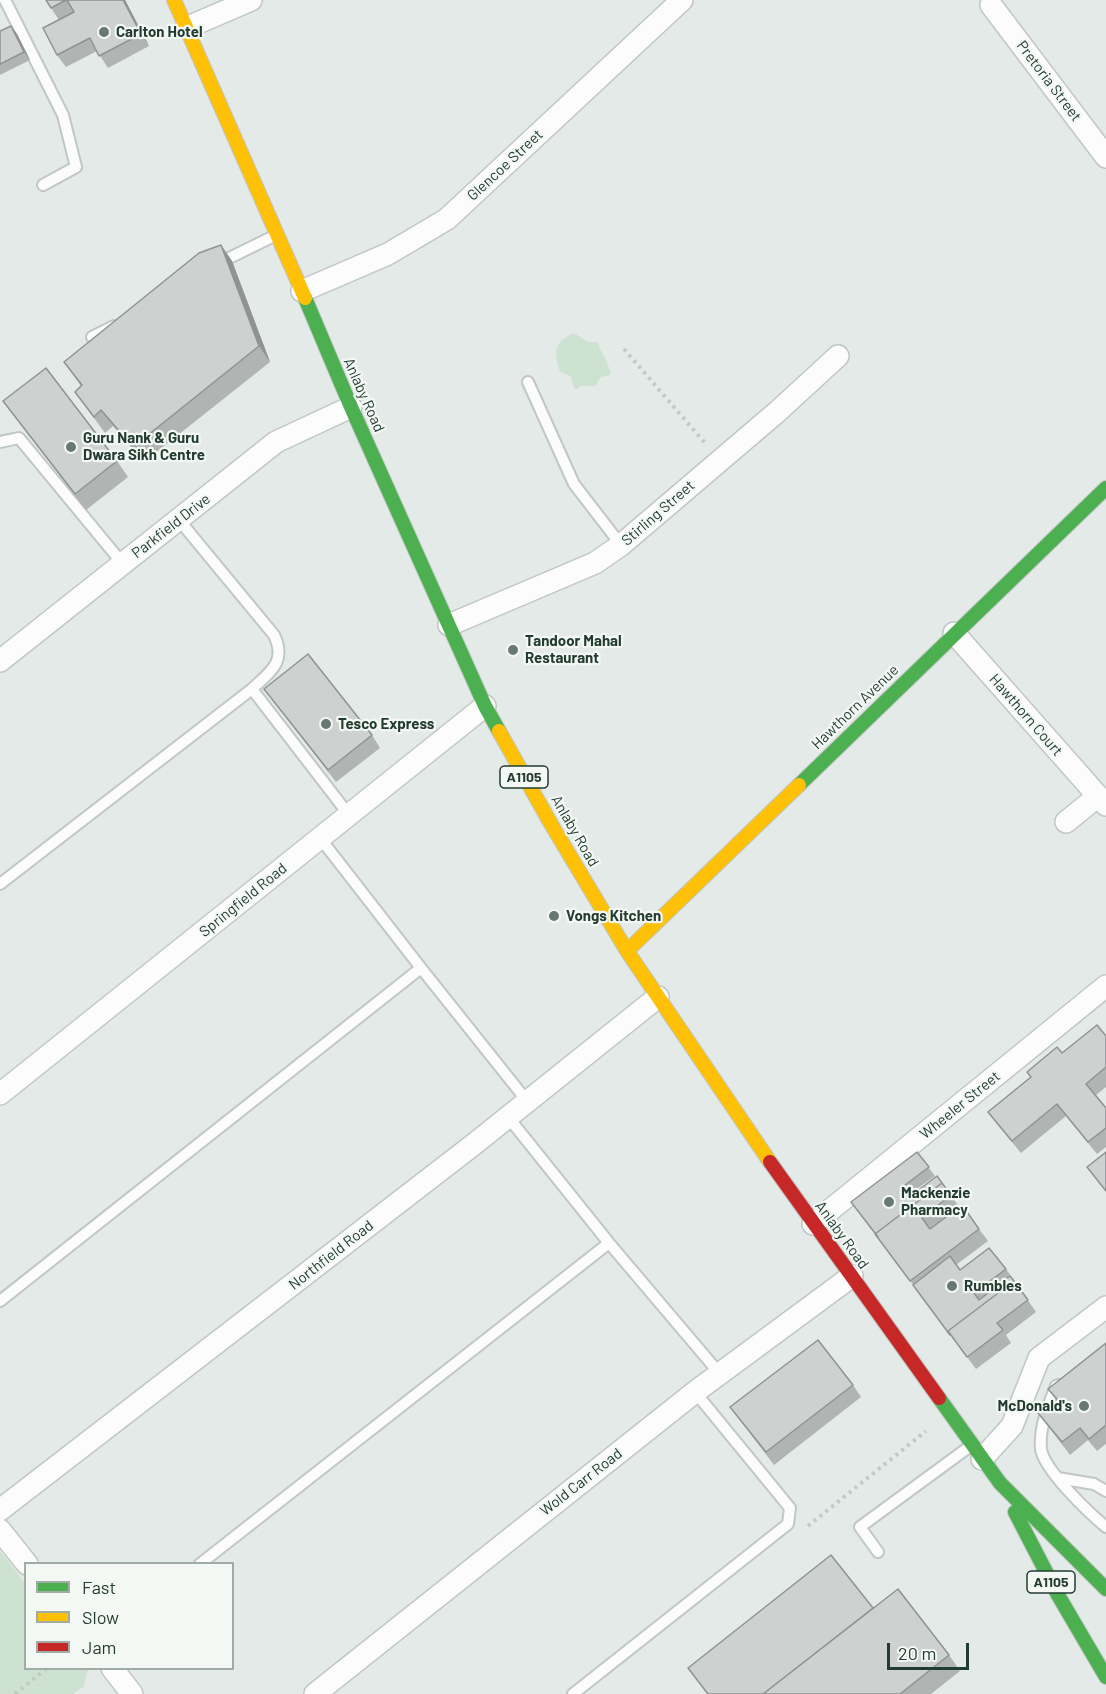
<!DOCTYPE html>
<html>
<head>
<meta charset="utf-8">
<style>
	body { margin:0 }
	#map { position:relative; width:1106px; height:1694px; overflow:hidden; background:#e4eae7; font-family:Barlow,sans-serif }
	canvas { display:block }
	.legend { position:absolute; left:24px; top:1562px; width:210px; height:108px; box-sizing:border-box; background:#f3f8f5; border:2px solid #a0ada7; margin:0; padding:8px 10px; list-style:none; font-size:18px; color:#233c32 }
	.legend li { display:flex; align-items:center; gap:12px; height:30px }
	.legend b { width:30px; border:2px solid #a0ada7 }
	.scale { position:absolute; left:887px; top:1643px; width:82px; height:27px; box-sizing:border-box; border:3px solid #233c32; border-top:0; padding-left:8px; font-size:18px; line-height:21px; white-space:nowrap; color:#233c32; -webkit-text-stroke:4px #f3f8f5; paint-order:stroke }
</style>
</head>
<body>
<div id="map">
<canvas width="1106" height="1694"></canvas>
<ul class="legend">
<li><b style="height:8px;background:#4caf50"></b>Fast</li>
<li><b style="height:8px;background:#ffc107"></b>Slow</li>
<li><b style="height:8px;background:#c62828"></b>Jam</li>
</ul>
<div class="scale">20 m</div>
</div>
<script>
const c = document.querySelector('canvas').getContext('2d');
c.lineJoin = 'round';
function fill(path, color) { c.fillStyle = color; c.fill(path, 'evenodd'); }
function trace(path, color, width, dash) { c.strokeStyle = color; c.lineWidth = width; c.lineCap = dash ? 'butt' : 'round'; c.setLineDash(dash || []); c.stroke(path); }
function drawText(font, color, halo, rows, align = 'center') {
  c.font = font + ' Barlow,sans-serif'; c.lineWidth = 4.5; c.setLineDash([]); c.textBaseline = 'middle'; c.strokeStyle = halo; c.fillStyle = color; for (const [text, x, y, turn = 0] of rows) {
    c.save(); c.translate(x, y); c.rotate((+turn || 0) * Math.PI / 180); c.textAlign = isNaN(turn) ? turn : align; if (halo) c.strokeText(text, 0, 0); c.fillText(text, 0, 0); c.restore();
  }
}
const green = new Path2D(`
	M 574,333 L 588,342 L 597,342 C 602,353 609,364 611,375 L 601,377 L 595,386 L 581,386 L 575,390 L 570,376 L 560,372 C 554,353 553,342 574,333 Z
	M 0,1551 L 25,1583 L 26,1668 L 88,1669 L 84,1686 L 73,1694 L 0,1694 Z`);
const path = new Path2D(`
	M 624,349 L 705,443
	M 808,1526 L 926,1431
	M 15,1694 L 47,1668`);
const lane = new Path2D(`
	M 5,0 L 63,115 L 76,167 L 43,185
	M 217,264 L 276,235
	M 92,337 L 114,326
	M 528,382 L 574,484 L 621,545
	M 0,442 L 19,438 L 123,564
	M 179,520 L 274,635 C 287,662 270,672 252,689
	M 320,838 L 421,968
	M 0,884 L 252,689 L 349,815
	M 508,1117 L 609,1243 L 720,1374
	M 0,1301 L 421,968 L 527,1101
	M 1058,1385 L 1056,1386 C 1048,1406 1039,1428 1041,1449 C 1044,1470 1089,1513 1106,1527
	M 1058,1478 L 1094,1484 L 1106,1491
	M 878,1552 L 860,1527 L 969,1447
	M 200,1564 L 609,1243
	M 573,1694 L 788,1524 L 790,1508 L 695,1392`);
const street = new Path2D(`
	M 991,5 L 1106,157
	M 186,28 L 251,0
	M 302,291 L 388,254 L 447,219 L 682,0
	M 449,625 L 595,563 L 621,545 L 777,412 L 838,356
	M 954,633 L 1106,805
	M 0,661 L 276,442 L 351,407
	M 1066,822 L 1098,796
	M 0,1094 L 485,706
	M 813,1224 L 1106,986
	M 982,1459 L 1012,1426 L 1039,1358 L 1106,1307
	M 0,1510 L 473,1145 L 658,997
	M 0,1530 L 27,1564
	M 112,1668 L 132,1694
	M 315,1694 L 695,1392 L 852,1276`);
const fast = new Path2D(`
	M 305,298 L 351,407 L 485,706 L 499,731
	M 799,785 L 1106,488
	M 939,1398 L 1000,1483 L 1106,1589
	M 1015,1512 L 1058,1595 L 1106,1677`);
const slow = new Path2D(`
	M 174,0 L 305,298
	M 499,731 L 551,824 L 627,951 L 770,1162
	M 627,951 L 799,785`);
const jam = new Path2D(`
	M 770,1162 L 939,1398`);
const wall = new Path2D(`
	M 46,0 L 125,0 L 149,46 L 108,68 L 97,51 L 66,67 L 57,55 L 59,20 L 51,8 Z
	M 11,26 L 17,34 L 30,60 L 0,75 L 0,31 Z
	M 221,245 L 232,261 L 270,362 L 144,462 L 113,426 L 105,433 L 75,392 L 81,386 L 64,362 Z
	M 3,401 L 117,461 L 128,477 L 86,510 L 15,417 Z
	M 264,689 L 372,735 L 380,748 L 336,782 Z
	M 1106,1036 L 1106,1087 L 1096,1095 L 1106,1108 L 1106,1147 L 1097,1154 L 1066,1116 L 1021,1153 L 997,1124 L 988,1112 L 1031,1077 L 1027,1072 L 1062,1053 Z
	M 917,1152 L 935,1176 L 907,1196 L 908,1198 L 951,1195 L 959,1207 L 979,1229 L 988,1241 L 956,1265 L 960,1270 L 1006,1269 L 1036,1312 L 1006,1335 L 1011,1343 L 976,1369 L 857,1210 Z
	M 1106,1343 L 1106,1444 L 1097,1451 L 1088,1440 L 1070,1455 L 1038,1413 L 1056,1400 L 1048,1389 Z
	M 853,1385 L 861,1397 L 774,1465 L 730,1407 Z
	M 873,1608 L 949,1655 L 960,1671 L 931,1694 L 707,1694 L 688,1668 Z`);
const shadedWall = new Path2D(`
	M 123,0 L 125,0 L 149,46 L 141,34 Z
	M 11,26 L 17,34 L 30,60 L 24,52 Z
	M 221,245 L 232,261 L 270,362 L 259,346 Z`);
const building = new Path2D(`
	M 46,0 L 66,0 L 51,8 Z
	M 67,0 L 123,0 L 141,34 L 99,56 L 90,38 L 57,55 L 43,28 L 74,12 Z
	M 11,26 L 24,52 L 0,64 L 0,31 Z
	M 221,245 L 259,346 L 133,447 L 101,410 L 94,417 L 75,392 L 82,385 L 64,362 L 199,253 Z
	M 46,368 L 117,461 L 75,494 L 3,401 Z
	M 308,654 L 372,735 L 328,770 L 264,689 Z
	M 1097,1025 L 1106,1036 L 1106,1067 L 1086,1084 L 1106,1108 L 1106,1128 L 1088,1142 L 1057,1104 L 1012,1141 L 988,1112 L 1031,1077 L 1027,1072 L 1057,1047 L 1062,1053 Z
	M 917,1152 L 929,1167 L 901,1188 L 908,1198 L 937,1176 L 942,1183 L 875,1234 L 878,1237 L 851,1202 Z
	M 1106,1152 L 1106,1191 L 1087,1167 Z
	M 942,1183 L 951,1195 L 922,1218 L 930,1229 L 962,1205 L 979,1229 L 910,1281 L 875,1234 Z
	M 989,1248 L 1006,1269 L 974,1293 L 979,1300 L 1010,1276 L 1014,1281 L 948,1331 L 950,1335 L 913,1285 L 950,1256 L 960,1270 Z
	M 1014,1281 L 1028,1300 L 997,1323 L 1003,1330 L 967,1357 L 948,1331 Z
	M 818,1340 L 853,1385 L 766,1452 L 730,1407 Z
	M 1106,1343 L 1106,1425 L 1089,1439 L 1080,1428 L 1062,1442 L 1038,1413 L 1057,1399 L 1048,1389 Z
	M 831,1555 L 873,1608 L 763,1694 L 708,1694 L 688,1668 Z
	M 898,1589 L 949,1655 L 900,1694 L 763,1694 Z`);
const markers = [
	[104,32,6,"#677971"],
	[71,447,6,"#677971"],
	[513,650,6,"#677971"],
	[326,724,6,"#677971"],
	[554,916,6,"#677971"],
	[889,1202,6,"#677971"],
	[952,1286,6,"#677971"],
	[1084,1406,6,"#677971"]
];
const shields = [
	[524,777,48],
	[1051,1582,48]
];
const shieldNames = [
	["A1105",524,777],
	["A1105",1051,1582]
];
const poiNames = [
	["Carlton Hotel",116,32],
	["Guru Nank & Guru",83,438],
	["Dwara Sikh Centre",83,455],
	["Tandoor Mahal",525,641],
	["Restaurant",525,658],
	["Tesco Express",338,724],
	["Vongs Kitchen",566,916],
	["Mackenzie",901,1193],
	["Pharmacy",901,1210],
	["Rumbles",964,1286],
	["McDonald's",1072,1406,"right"]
];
const streetNames = [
	["Pretoria Street",1049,81,53],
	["Glencoe Street",505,165,-43],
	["Anlaby Road",364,395,66],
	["Stirling Street",658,513,-41],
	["Parkfield Drive",171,526,-38],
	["Hawthorn Avenue",855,707,-44],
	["Hawthorn Court",1026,715,49],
	["Anlaby Road",575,831,60],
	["Springfield Road",243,900,-39],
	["Wheeler Street",960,1105,-39],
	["Anlaby Road",842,1235,54],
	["Northfield Road",331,1255,-38],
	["Wold Carr Road",581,1482,-38]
];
fill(green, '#cee2d2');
trace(lane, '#c1c7c4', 14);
trace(street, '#c1c7c4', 24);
trace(fast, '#c0c7c4', 16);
trace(slow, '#c0c7c4', 16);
trace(jam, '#c0c7c4', 16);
trace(path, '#c1cac5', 4, [3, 4.5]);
trace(lane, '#fbfcfb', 10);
trace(street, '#fbfcfb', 21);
trace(fast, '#4caf50', 14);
trace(slow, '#ffc107', 14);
trace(jam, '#c62828', 14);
fill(wall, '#b0b5b3');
fill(shadedWall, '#909392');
fill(building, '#cdd2d0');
trace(building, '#909392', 1.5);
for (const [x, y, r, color] of markers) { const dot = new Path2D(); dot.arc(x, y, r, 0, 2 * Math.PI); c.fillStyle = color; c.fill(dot); trace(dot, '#f3f8f5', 2); }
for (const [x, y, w] of shields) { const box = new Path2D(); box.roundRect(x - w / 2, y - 11, w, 22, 4.5); c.fillStyle = '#f3f8f5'; c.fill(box); trace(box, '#233c32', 1.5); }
drawText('bold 14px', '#233c32', null, shieldNames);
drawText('bold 15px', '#233c32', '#f3f8f5', poiNames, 'left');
drawText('15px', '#233c32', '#f3f8f5', streetNames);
</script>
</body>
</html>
